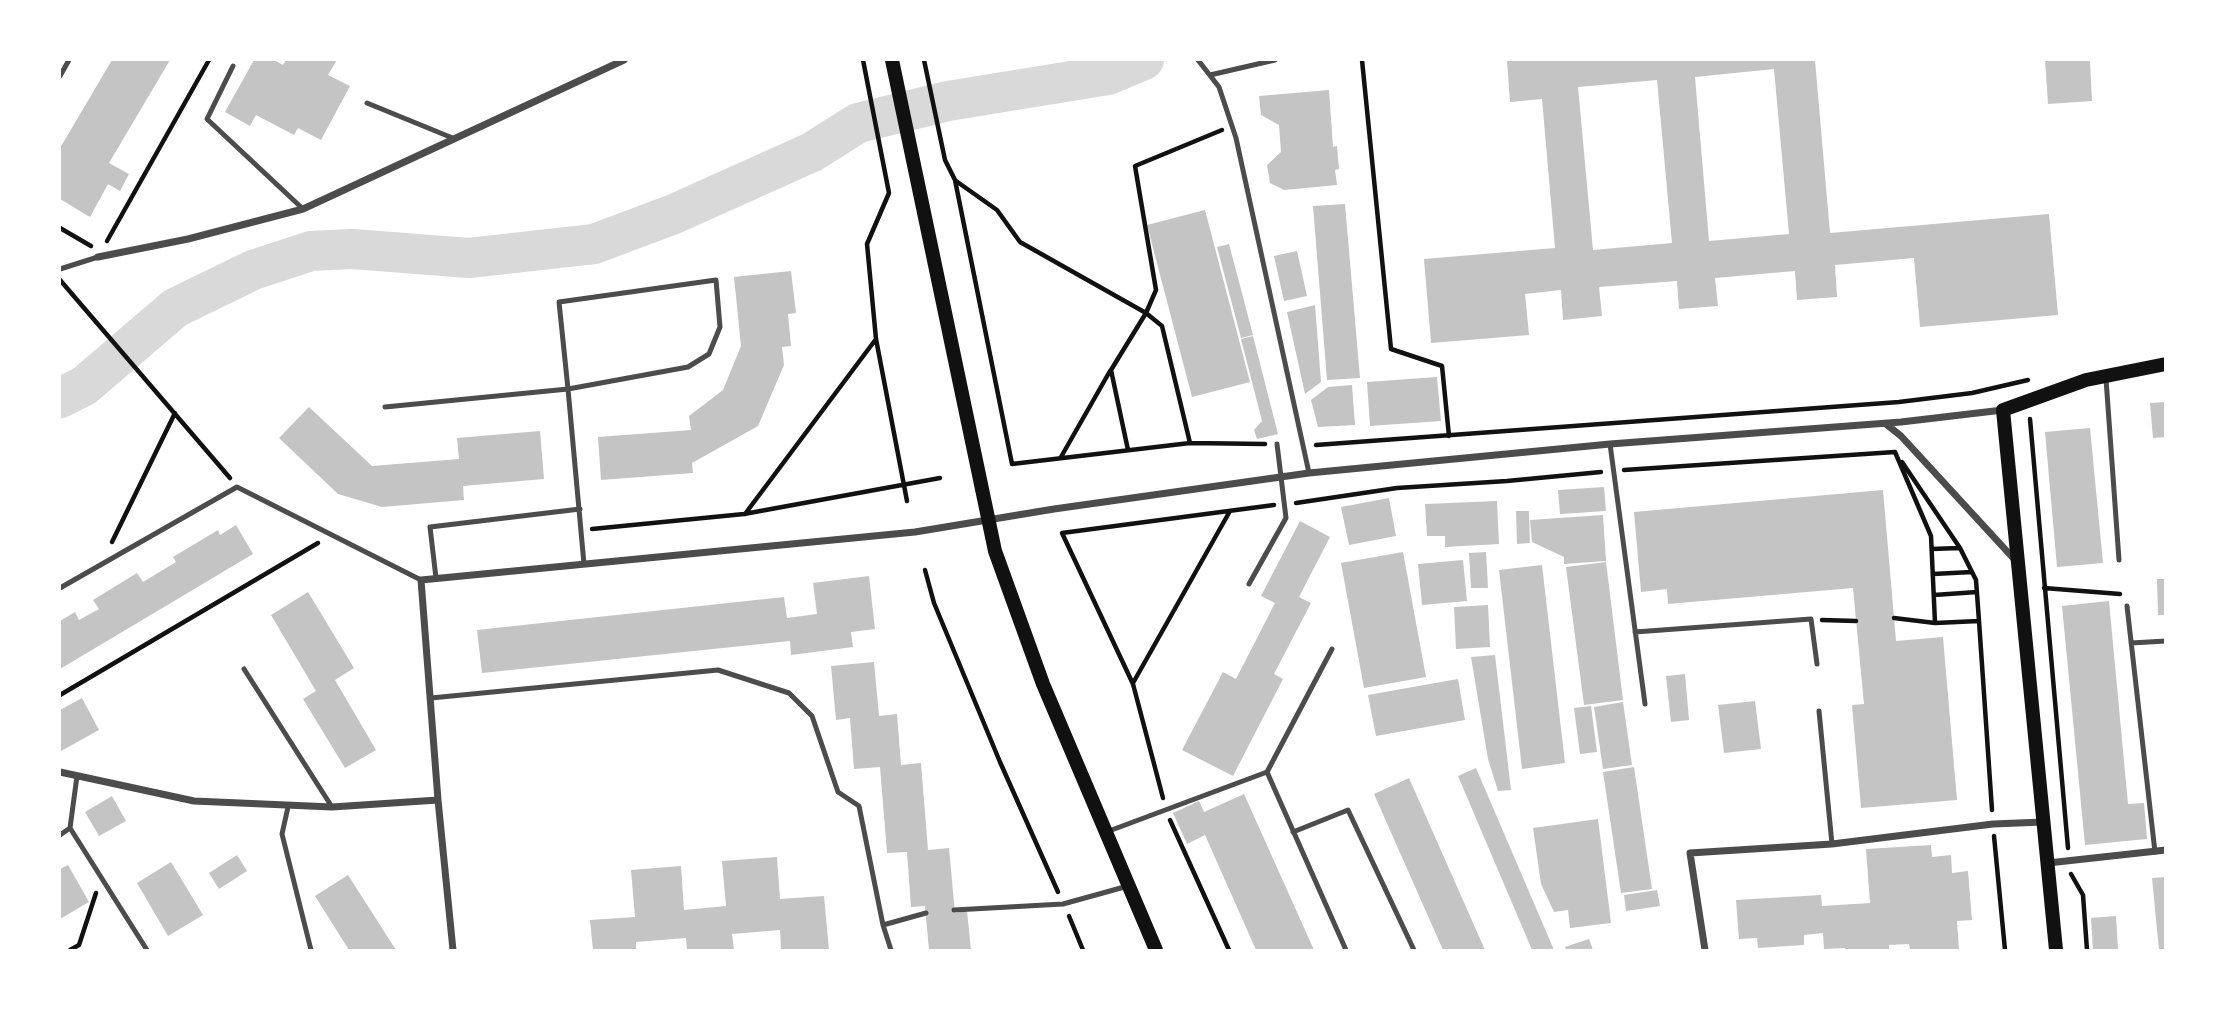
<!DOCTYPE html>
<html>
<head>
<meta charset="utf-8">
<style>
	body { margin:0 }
	#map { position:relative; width:2225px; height:1010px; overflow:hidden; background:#fff; font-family:"PT Sans Narrow",sans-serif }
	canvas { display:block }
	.frame { position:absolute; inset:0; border:61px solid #fff; pointer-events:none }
</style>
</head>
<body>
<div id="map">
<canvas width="2225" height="1010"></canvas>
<div class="frame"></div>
</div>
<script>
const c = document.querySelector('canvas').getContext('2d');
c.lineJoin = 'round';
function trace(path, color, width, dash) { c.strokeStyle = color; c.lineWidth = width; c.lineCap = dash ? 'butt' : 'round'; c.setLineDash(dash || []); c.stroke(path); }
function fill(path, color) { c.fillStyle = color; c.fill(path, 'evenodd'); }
const river = new Path2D(`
	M 60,398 L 84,386 L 175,308 L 253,270 L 311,251 L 352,249 L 469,258 L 594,244 L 674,214 L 812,152 L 858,123 L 948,101 L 1108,75 L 1144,60`);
const building = new Path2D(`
	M 112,60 L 170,60 L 109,163 L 129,174 L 120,191 L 108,184 L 90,217 L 60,199 L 60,148 Z
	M 254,60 L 274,60 L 283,65 L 286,60 L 337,60 L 328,75 L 350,86 L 321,140 L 298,128 L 294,135 L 256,115 L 250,126 L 225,112 Z
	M 1507,60 L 1815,60 L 1830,233 L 2049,214 L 2058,315 L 1920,327 L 1914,258 L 1835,265 L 1837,297 L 1797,300 L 1795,271 L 1715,278 L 1718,306 L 1679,309 L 1677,281 L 1599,287 L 1602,316 L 1563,320 L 1561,290 L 1525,294 L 1529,335 L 1431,343 L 1424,259 L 1555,248 L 1542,99 L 1510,102 ZM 1774,69 L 1789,234 L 1709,241 L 1695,77 ZM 1657,80 L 1672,243 L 1593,250 L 1578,87 Z
	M 2045,60 L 2090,60 L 2092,101 L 2048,104 Z
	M 1329,90 L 1333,147 L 1337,146 L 1339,169 L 1335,170 L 1337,185 L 1284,190 L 1270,183 L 1267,165 L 1281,152 L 1279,125 L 1261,115 L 1259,96 Z
	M 1345,204 L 1360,378 L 1327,380 L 1313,206 Z
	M 1205,210 L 1250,382 L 1192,397 L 1147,225 Z
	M 1229,244 L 1253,335 L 1241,338 L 1217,247 Z
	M 1297,251 L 1307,296 L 1284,301 L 1274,256 Z
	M 791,271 L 796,313 L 788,314 L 791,346 L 782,347 L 784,365 L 758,426 L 692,463 L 693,473 L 601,480 L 598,437 L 691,430 L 689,416 L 723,390 L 741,346 L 734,277 Z
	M 1315,305 L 1321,382 L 1305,394 L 1287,312 Z
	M 1253,336 L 1278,434 L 1257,439 L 1254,430 L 1262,421 L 1241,339 Z
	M 1437,377 L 1441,421 L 1370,426 L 1367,382 Z
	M 1352,385 L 1355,425 L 1318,427 L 1311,400 L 1328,387 Z
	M 2166,402 L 2166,437 L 2153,438 L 2150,403 Z
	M 309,407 L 372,466 L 459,459 L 457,438 L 540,431 L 544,479 L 463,486 L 464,500 L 382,507 L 338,494 L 279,438 Z
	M 2090,428 L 2103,563 L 2057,567 L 2045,432 Z
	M 1604,487 L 1606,511 L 1560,514 L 1558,490 Z
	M 1883,490 L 1896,641 L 1943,637 L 1957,800 L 1861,808 L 1852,705 L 1864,704 L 1853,588 L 1668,604 L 1667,589 L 1641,592 L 1634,512 Z
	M 1389,498 L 1396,536 L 1349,545 L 1341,507 Z
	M 1497,501 L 1499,544 L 1445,547 L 1445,536 L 1427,536 L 1425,504 Z
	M 1516,511 L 1529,511 L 1530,543 L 1517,544 Z
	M 1603,515 L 1606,561 L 1564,564 L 1564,557 L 1532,542 L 1530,520 Z
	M 1300,521 L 1330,537 L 1299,597 L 1311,603 L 1274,674 L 1283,679 L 1233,776 L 1182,750 L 1223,672 L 1236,679 L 1275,603 L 1261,596 Z
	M 236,525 L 253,554 L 60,669 L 60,621 L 75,612 L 79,620 L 99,609 L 93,600 L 137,573 L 143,582 L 176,562 L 173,557 L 218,530 L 220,535 Z
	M 1403,552 L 1426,677 L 1364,688 L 1341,563 Z
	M 1486,552 L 1488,588 L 1471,588 L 1469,553 Z
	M 1463,560 L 1467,601 L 1422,605 L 1418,564 Z
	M 1606,562 L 1623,700 L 1584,705 L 1566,567 Z
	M 1542,565 L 1565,763 L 1522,769 L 1499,570 Z
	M 869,576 L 875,629 L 851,632 L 853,647 L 791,655 L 790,641 L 482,673 L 477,630 L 784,597 L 787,618 L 817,614 L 813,583 Z
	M 2157,579 L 2166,579 L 2166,615 L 2158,615 Z
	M 308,592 L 354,668 L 335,680 L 376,750 L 345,768 L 303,699 L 316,691 L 271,615 Z
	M 2109,601 L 2128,804 L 2144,803 L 2147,839 L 2085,845 L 2062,606 Z
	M 1488,605 L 1490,647 L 1456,649 L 1454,607 Z
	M 1495,655 L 1511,790 L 1498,791 L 1488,759 L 1471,657 Z
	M 874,662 L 879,716 L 897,714 L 901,765 L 921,763 L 928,850 L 949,848 L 955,913 L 967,911 L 971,950 L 929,950 L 925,906 L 911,907 L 907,852 L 887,853 L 880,767 L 854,769 L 850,718 L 836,720 L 831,666 Z
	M 1685,674 L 1689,720 L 1671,722 L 1666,676 Z
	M 1458,679 L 1465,720 L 1376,736 L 1368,695 Z
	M 82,698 L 99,730 L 61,751 L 60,710 Z
	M 1755,701 L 1761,749 L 1724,753 L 1718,705 Z
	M 1623,702 L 1632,765 L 1603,769 L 1594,707 Z
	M 1591,706 L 1597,752 L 1580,754 L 1574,708 Z
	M 1634,767 L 1652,889 L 1621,893 L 1603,772 Z
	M 1476,768 L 1554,950 L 1532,950 L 1458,776 Z
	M 1409,778 L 1485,950 L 1443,950 L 1374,794 Z
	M 1244,794 L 1314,950 L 1256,950 L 1205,835 L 1187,844 L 1173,813 L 1199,801 L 1204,812 Z
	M 112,796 L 126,821 L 99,836 L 85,812 Z
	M 1598,819 L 1611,923 L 1570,928 L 1568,910 L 1554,912 L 1541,884 L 1533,828 Z
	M 1931,845 L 1932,857 L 1951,855 L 1952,873 L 1968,871 L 1972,920 L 1957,921 L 1959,950 L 1910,950 L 1909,944 L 1889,945 L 1889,950 L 1845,950 L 1845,948 L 1824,949 L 1823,933 L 1804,935 L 1804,945 L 1758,948 L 1757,938 L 1739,939 L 1736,900 L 1821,895 L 1822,906 L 1870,903 L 1866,849 Z
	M 237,855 L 247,871 L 219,889 L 209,873 Z
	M 777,857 L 780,899 L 824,896 L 829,950 L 781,950 L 780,930 L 732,934 L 734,950 L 687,950 L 686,938 L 636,942 L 636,950 L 593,950 L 590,920 L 635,917 L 631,870 L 681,866 L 684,910 L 726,906 L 722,861 Z
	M 171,862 L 203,915 L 168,936 L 137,883 Z
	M 68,865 L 89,902 L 60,919 L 60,869 Z
	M 348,875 L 396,950 L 349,950 L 315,896 Z
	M 2166,877 L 2166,950 L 2159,950 L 2152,878 Z
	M 1657,890 L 1660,906 L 1626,911 L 1624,895 Z
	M 2116,916 L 2118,950 L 2093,950 L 2091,918 Z
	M 1589,939 L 1593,950 L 1566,950 L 1565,947 Z`);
const path = new Path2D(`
	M 863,60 L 889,193 L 867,244 L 876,339 L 907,501
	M 924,60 L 945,160 L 955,180 L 1012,464 L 1190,443 L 1265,444
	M 1362,60 L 1391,349 L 1442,366 L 1449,436
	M 956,181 L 997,210 L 1020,242 L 1146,313 L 1162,326 L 1190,443
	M 60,228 L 91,246
	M 107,241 L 209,60
	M 60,280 L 230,478
	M 2030,419 L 2068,848
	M 1316,445 L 1899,402 L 1972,393 L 2028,380
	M 1128,450 L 1111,370 L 1146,313 L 1156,290 L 1135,166 L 1222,130
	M 1061,457 L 1110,371
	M 1902,462 L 1960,548 L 1976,580 L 1979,621
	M 1624,470 L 1895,452 L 1931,536 L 1935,623 L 1979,621 L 1992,810
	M 1296,503 L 1397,488 L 1507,481 L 1601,472
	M 745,514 L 876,339
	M 592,529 L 744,514 L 940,478
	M 112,542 L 175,413
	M 1932,549 L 1959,548
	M 925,570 L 934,603 L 1000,762 L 1058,892
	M 1933,574 L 1972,572
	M 2044,588 L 2120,594
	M 1934,595 L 1977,592
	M 1894,618 L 1935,623
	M 1822,620 L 1856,621
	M 1133,683 L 1230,511
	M 60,695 L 318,543
	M 1163,798 L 1133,684 L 1062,533 L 1274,505
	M 1170,820 L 1229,950
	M 1994,836 L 2005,950
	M 2071,874 L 2083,895 L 2087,950
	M 1069,916 L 1083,950
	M 70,950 L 79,945 L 96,893`);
const service = new Path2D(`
	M 1198,60 L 1219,87 L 1236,138 L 1309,473
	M 233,66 L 207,119 L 303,209
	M 1210,75 L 1275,60
	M 60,76 L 69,60
	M 367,103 L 455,139
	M 60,269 L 98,257
	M 716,280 L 720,327 L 709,354 L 688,367 L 568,389 L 559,302 Z
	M 2106,379 L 2119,560
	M 385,407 L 568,389 L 584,564
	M 1610,444 L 1645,704
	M 436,578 L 430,527 L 580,509
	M 1249,584 L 1286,518 L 1277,444
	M 60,588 L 237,487 L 421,580
	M 2127,606 L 2155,852
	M 1635,632 L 1811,619 L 1817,664
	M 2131,643 L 2166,641
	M 244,669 L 332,807
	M 431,698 L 718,670 L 789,693 L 812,716 L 838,792 L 859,806 L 883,925 L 891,950
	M 1819,711 L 1832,844
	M 1267,772 L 1332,649
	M 288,807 L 282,834 L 311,950
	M 70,828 L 147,950
	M 1109,831 L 1267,772 L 1346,950
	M 1293,832 L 1348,810 L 1414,950
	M 60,835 L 70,828 L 77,776
	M 954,910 L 1063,904 L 1128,886
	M 883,925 L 926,913`);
const minor = new Path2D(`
	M 98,257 L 188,239 L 303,209 L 624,60
	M 1886,424 L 1901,436 L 2015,560
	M 60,772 L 194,801 L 332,807 L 438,800
	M 2048,863 L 2166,850
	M 453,950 L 438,800 L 421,580 L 915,532 L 1054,509 L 1309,473 L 1610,444 L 1901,422 L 2003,410
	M 1705,950 L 1690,853 L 1832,844 L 1993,824 L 2043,822`);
const secondary = new Path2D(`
	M 892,60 L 995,551 L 1043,684 L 1156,950
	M 2056,950 L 2003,410 L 2086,380 L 2166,364`);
trace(river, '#d9d9d9', 40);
fill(building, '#c4c4c4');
trace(path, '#111', 4.5);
trace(service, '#4c4c4c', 5);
trace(minor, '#4c4c4c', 7);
trace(secondary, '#111', 14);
</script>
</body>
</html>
